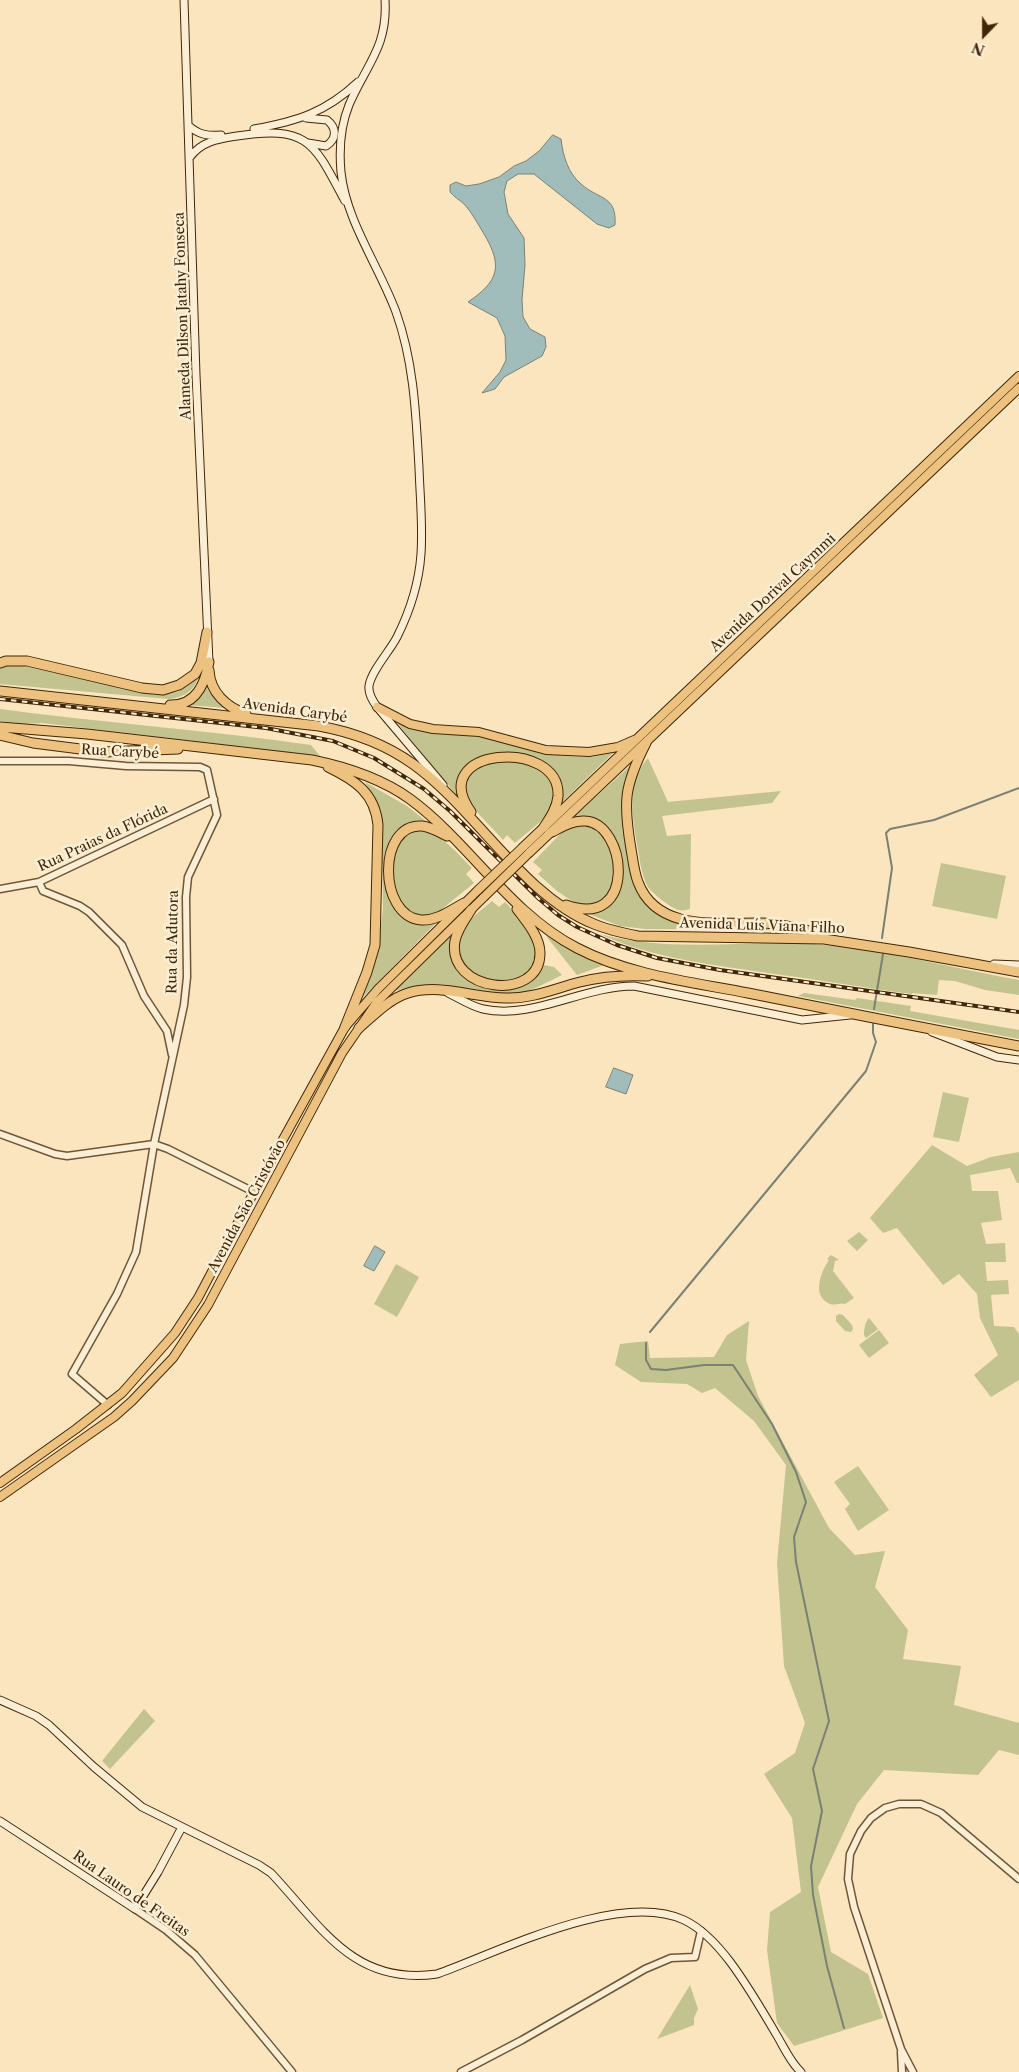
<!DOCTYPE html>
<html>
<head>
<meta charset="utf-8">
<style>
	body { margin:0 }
	#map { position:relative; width:1019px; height:2072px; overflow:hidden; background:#fae5bf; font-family:"Libre Caslon Text",serif }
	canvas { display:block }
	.north { position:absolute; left:959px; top:10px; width:50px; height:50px; -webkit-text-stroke:4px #fceed5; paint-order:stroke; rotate:202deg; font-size:14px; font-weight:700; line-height:20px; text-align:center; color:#412708 }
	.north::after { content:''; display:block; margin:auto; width:18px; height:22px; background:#412708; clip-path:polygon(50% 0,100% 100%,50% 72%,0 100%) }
</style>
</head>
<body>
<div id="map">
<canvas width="1019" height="2072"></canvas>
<div class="north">N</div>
</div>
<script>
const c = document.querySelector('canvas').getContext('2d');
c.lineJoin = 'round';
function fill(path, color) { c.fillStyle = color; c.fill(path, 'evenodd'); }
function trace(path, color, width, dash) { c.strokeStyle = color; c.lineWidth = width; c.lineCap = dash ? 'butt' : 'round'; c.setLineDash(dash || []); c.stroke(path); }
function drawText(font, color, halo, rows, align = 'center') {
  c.font = font + ' "Libre Caslon Text",serif'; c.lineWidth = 5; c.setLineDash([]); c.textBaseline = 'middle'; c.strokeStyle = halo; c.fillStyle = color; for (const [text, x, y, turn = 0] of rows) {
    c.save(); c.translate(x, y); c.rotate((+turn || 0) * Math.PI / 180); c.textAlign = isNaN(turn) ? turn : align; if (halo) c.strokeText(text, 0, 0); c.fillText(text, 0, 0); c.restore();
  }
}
const green = new Path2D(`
	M 7,666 L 23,666 L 155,695 L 178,692 L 198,678 C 194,692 182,698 168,699 L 0,684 L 0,668 Z
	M 207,683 L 210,692 L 225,708 L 187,705 Z
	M 0,709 C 104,723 208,730 311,745 L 320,756 L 42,723 L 23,724 L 0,721 Z
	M 398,724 L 424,731 L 497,739 L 564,756 L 592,757 L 613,753 L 560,804 C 562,794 562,783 556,774 C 548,763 536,759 523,756 C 489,747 457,756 458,797 Z
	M 648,758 L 668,802 L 781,791 L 772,803 L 662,816 L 667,836 L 691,834 L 690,909 C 687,910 682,911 679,910 C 672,909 652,893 648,887 C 642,876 640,862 638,850 C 633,820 625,782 648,758 Z
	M 515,761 C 532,766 553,771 554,792 C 554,799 554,805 550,811 C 541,823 526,833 515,843 L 507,835 L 503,840 C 492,827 478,815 469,802 C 459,787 471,766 487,761 C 495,759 506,761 515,761 Z
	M 633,763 C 628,773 624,782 623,792 C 619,815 628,877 641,897 C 646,905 658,915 667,919 C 693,930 734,927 762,927 L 770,930 L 645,929 L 620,926 L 586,913 L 594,913 L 609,904 L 615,898 L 619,886 L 612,835 L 605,826 L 596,820 L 573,818 Z
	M 365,782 L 407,806 L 426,821 C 415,821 406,822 397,830 C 377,848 381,906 405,920 C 414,925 426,924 435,924 L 362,998 L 360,998 L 379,941 L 383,909 L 382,822 L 377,803 Z
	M 582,823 L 594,826 L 610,845 L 615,871 L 612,888 L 606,896 L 598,902 L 585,906 L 578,905 L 557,891 L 538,874 L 542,870 L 533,862 L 567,827 Z
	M 414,829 C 439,830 455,851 472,868 L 466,874 L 474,883 L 442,909 L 429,917 L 413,915 L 396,897 L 392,867 L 394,847 L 402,836 Z
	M 941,863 L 1006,876 L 997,919 L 932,906 Z
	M 492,901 L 499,907 L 505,902 C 523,921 559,964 517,978 C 485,989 439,965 464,927 C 471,917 483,909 492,901 Z
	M 600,934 C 668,953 742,940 813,944 C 881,948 952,968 1019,980 L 1019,995 L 985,990 L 955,981 L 939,980 L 937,995 L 912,993 L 912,994 C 865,988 821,980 774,974 C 716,965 653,959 600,934 Z
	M 452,935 C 451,947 449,959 456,969 C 470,989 504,994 524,984 C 532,980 538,972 544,965 L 554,967 L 562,975 C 547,982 531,992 515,994 C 491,996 470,989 447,985 C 429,982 411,987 394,991 Z
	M 546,936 L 607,964 L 577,975 Z
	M 804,993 L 855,1000 L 857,998 L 911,1006 L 910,1011 L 1019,1030 L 1019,1039 L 798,996 Z
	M 943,1092 L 969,1098 L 959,1142 L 933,1137 Z
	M 932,1145 L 967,1166 L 991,1157 L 1019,1152 L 1019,1183 L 1017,1183 L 1010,1168 L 970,1175 L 972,1191 L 998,1191 L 1002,1220 L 981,1223 L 986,1244 L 1005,1243 L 1006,1262 L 985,1262 L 987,1281 L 1008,1280 L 1009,1294 L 991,1295 L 994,1326 L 1014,1327 L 1019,1334 L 1019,1380 L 991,1397 L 974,1375 L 998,1355 L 980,1318 L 977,1294 L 959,1274 L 943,1285 L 897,1228 L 883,1233 L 870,1218 Z
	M 859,1232 L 868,1240 L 857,1251 L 847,1241 Z
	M 831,1255 L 839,1260 L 835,1261 L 833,1271 L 854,1298 L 845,1304 C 840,1302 836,1306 830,1304 C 811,1296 821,1272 829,1260 L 827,1259 Z
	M 396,1264 L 419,1277 L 397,1317 L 374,1304 Z
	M 839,1314 L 843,1315 L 852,1325 L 853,1329 L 851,1332 L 845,1331 L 836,1321 L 836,1316 Z
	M 869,1318 L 878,1329 L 866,1338 L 864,1335 C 864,1330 865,1322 869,1318 Z
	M 749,1321 L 746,1360 L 758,1396 L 829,1528 L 855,1555 L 885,1551 L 875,1587 L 908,1630 L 903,1659 L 961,1666 L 954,1705 L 1019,1723 L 1019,1755 L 999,1750 L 978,1775 L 884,1770 L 857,1804 L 818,1887 L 831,1952 L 868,1974 L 883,2018 L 794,2046 L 777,2023 L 767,1950 L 770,1912 L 801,1892 L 792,1818 L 764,1774 L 795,1753 L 805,1723 L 784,1666 L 777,1563 L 786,1465 L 754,1421 L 715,1388 L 702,1393 L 687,1384 L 641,1382 L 615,1365 L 620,1344 L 648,1341 L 650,1358 L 714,1357 L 727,1335 Z
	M 879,1330 L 889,1343 L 869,1358 L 859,1345 Z
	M 858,1466 L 889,1510 L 858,1531 L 845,1509 L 850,1504 L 834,1482 Z
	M 144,1709 L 155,1721 L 110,1769 L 102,1761 Z
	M 690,1985 L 698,2009 L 694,2018 L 694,2025 L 657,2039 Z`);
const water = new Path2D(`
	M 553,135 L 561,139 C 563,156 568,173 581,184 C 599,200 617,195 615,225 L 609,228 L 597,224 L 534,174 L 518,174 L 507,181 L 504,192 L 508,214 L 524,238 L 525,265 L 522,300 L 523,317 L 530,329 L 545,337 L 546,347 L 542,356 L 504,377 L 495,389 L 482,393 L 500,372 L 506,360 L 505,336 L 497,318 L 468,302 C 499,281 503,266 484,234 C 478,224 472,213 465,205 C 460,200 454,197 450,192 L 450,185 L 456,182 L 466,186 L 479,184 L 499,177 L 514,166 L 526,161 L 539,151 Z
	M 614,1068 L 633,1075 L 626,1094 L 606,1087 Z
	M 375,1246 L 385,1252 L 374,1271 L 364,1266 Z`);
const stream = new Path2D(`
	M 882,938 L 892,868 L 886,833 L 890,829 L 934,820 L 1019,788
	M 874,1009 L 883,954
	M 650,1332 L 866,1071 L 876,1042 L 873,1033 L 873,1024
	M 646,1343 L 646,1360 L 651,1369 L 666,1370 L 704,1365 L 733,1365 L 772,1424 L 796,1472 L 806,1502 L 794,1537 L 796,1562 L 829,1721 L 813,1769 L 822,1811 L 811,1866 L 813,1895 L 827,1966 L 844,2028`);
const tertiary = new Path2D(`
	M 0,761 L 69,761 L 126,766 L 200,767 L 207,770 L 217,815 L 188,877 L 186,897 L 187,977 L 184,1005 L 154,1144 L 136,1252 L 117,1294 L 72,1374 L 108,1405
	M 39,882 L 43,891 L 80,906 L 89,912 L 122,945 L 144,996 L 167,1031 L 172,1055
	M 0,889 L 39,882 L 214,799
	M 0,1134 L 55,1154 L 67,1156 L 154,1144 L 168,1149 L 254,1192
	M 135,1909 L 166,1930 L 195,1955 L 292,2072
	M 901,2052 L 902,2072
	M 461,2072 L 522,2040 L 645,1969 L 671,1958 L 695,1957 L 701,1931
	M 913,2072 L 901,2049 L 854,1907 L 848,1879 L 850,1854 L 861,1831 L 871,1818 L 885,1808 L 899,1804 L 921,1804 L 941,1813 L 1019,1879`);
const secondary = new Path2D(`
	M 184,0 L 196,375 L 209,662
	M 385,0 C 388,47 366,65 349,105 C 341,125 339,150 341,172 C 346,221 379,266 396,312 C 414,362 416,415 419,468 C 420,497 423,526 421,554 C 419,583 410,611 397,637 C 390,651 371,671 369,686 C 368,694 373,701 377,707 L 443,785
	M 306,118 L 327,120 C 337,128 337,139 326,146 L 308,143
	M 189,126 C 199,135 208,136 221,135
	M 254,129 C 297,121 325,113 358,82
	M 190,157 C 202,141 218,139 237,136 C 309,125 314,143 345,201
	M 994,964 L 1019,965
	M 448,993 C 459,998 470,1006 483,1009 C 533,1020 583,986 634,986 L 802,1020 L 850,1015
	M 932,1032 L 997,1057 L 1019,1060
	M 0,1700 L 36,1716 L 49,1725 L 94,1767 L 142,1807 L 259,1865 L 271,1873 C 321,1926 353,1986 437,1974 C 499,1952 619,1890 684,1920 C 703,1929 719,1947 731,1963 C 748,1986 762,2010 776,2034 C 784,2047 790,2062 801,2072
	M 0,1821 L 135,1909 L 158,1872 L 182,1827`);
const primary = new Path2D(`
	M 377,707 L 410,724 L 433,729 L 479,732 L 546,750 L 589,752 L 618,747 L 634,740
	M 523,847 L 1019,376
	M 529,853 L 1019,388
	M 0,1483 L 76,1429 L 122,1393 L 175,1333 L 198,1298 L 254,1192 L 345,1027 L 378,989 L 478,890
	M 0,1497 L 114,1417 L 132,1401 L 173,1358 L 208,1305 L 342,1053 L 377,1002 L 484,897`);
const trunk = new Path2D(`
	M 0,663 L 6,661 L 27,661 L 142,688 L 163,690 L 179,685 L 195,674 L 201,663 L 207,632
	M 209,670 C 210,693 227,707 246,714
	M 0,691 L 319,726 C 352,732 385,744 413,764 C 476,809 522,895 594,924 C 608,930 623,933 638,936 L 824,939 L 909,952 L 1019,972
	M 170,705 C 196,706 205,684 209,662
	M 0,727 L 87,734 L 312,760 C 346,767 381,778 410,799 C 470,843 509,913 577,948 C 629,975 691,982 748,993 C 838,1011 929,1029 1019,1046
	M 0,735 L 33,743 L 104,752 L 178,749
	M 646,743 C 624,786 623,802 631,849 C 633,860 634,872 638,882 C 657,933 720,922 762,923 C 783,924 802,929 822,934
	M 328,767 C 355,780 375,793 378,825 L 375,945 L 367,972 L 345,1027
	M 471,812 C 424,747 561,737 558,796 C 557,808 550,818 544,827
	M 552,832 C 562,827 573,820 585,821 C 627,823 638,931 566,905
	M 447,836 C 439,832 431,827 422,826 C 377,823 378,916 421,920 C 437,921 451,910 464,903
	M 471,910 C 465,919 457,930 455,941 C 446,992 540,1003 540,953 C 540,937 526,921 517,909
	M 359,1028 C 374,1015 389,999 408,993 C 440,983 474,998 506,998 C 532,999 556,988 580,982 C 603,976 624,975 648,976`);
const rail = new Path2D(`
	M 0,699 L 266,728 L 333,741 L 374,758 L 424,789 L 450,811 L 538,898 L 558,915 L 577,927 L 617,945 L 657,958 L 720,970 L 1019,1012`);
const primaryBridge = new Path2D(`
	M 478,890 L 523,847
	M 484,897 L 529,853`);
const streetNames = [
	["Alameda Dilson Jatahy Fonseca",183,316,-92],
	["Avenida Dorival Caymmi",773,593,-43],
	["Avenida Carybé",295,711,8],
	["Rua Carybé",120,752,3],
	["Rua Praias da Flórida",103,838,-25],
	["Avenida Luís Viana Filho",762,926,2],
	["Rua da Adutora",173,942,-89],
	["Avenida São Cristóvão",247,1206,-62],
	["Rua Lauro de Freitas",131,1894,35]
];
fill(green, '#c2c38f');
fill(water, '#a1bdbb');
trace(water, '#7b8173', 1);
trace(stream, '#7b8173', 2);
trace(tertiary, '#6f5636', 9);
trace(secondary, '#412708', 9);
trace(primary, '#412708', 10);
trace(trunk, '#412708', 11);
trace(tertiary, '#fceed5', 6);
trace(secondary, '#fceed5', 7);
trace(primary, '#edc280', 8);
trace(trunk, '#edc280', 9);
trace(rail, '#412708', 4);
trace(rail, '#fceed5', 2, [5.5]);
trace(primaryBridge, '#412708', 10, []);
trace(primaryBridge, '#edc280', 8);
drawText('14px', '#412708', '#fceed5', streetNames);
</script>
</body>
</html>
